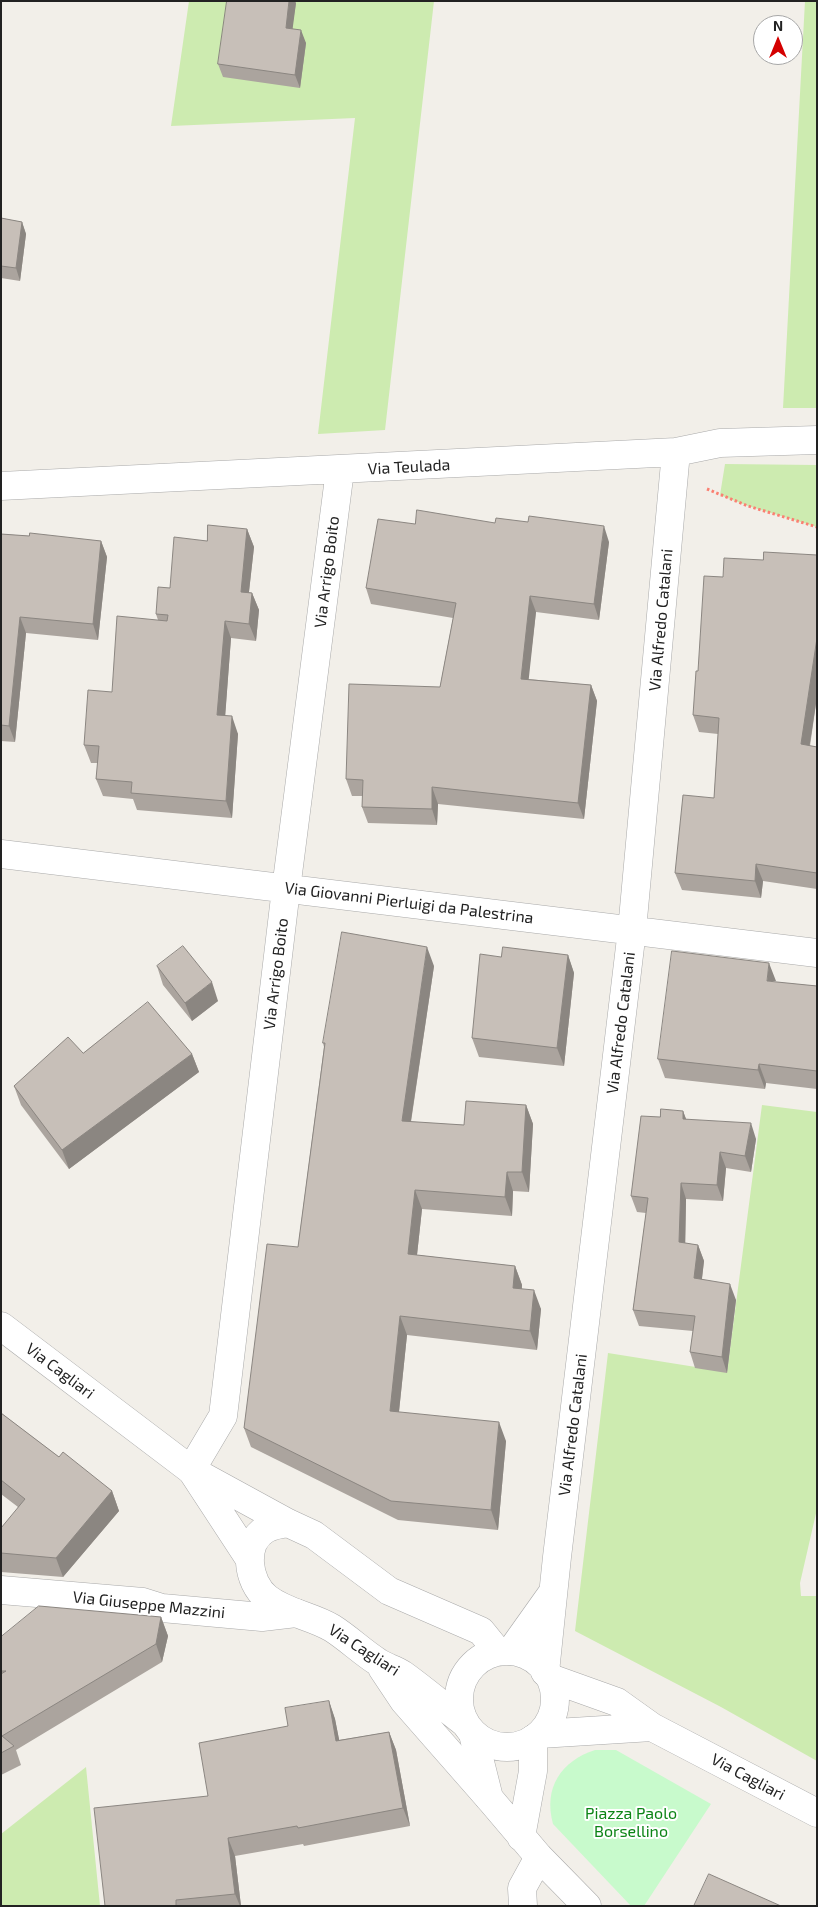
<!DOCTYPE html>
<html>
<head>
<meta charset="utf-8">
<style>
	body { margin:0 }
	#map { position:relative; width:818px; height:1907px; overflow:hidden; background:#f2efe9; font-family:"Exo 2",sans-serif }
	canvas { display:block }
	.frame { position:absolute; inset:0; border:2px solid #222; pointer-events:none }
	.north { position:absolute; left:753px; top:15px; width:50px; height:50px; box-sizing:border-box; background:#fff; border:1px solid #a7a7a7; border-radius:50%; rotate:0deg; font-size:14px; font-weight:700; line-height:20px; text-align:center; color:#222 }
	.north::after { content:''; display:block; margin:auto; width:18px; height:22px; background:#d40000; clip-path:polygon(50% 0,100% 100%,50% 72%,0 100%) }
</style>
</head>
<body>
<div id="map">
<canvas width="818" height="1907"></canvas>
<div class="frame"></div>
<div class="north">N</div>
</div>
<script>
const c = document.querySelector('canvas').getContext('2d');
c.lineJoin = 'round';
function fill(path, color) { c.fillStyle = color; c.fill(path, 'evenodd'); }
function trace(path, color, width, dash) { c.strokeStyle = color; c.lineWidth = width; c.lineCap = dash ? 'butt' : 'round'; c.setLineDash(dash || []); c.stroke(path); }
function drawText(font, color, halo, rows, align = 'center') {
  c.font = font + ' "Exo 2",sans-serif'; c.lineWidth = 4; c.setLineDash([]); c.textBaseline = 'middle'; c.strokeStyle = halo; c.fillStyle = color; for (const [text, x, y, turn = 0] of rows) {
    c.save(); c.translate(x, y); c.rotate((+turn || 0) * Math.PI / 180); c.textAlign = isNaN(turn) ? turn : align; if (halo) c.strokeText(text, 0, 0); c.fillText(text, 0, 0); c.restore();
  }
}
const grass = new Path2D(`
	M 189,1 L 434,1 L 385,430 L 318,434 L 355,118 L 171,126 Z
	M 805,1 L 817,1 L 817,408 L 783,408 Z
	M 725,464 L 817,465 L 817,527 L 748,506 L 720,495 Z
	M 762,1105 L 817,1112 L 817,1509 L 800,1583 L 801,1596 L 817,1596 L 817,1761 L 721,1707 L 575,1631 L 608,1353 L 727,1372 Z
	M 86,1767 L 100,1906 L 1,1906 L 1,1834 Z`);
const park = new Path2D(`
	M 595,1750 L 616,1750 L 711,1804 L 644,1906 L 631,1906 L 553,1824 C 543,1788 561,1761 595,1750 Z`);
const path = new Path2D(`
	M 707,489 L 748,506 L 817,527`);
const minor = new Path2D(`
	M 1,486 L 676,452 L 720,443 L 817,440
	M 1,854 L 817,953
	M 191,1470 L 223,1416 L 286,889 L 340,470
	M 1,1590 L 143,1602 L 162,1608 L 262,1617 L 296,1613
	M 511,1651 L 553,1592
	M 545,1672 L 557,1557 L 632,930 L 676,452
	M 473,1734 L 489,1798 L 539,1857 L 587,1906
	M 521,1837 L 533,1771 L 533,1739
	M 523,1906 L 522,1888 L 539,1857`);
const tertiary = new Path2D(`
	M 1,1326 L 191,1470 L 288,1523 L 314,1535 L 389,1591 L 481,1631 L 498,1652
	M 194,1474 L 249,1558
	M 288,1523 C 281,1524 273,1525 266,1529 C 242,1543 247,1582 267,1598 C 286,1613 312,1616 332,1628 C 348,1638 362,1652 378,1662 C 385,1667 394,1669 402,1674 C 423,1689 444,1707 465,1723
	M459 1699a48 48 0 1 1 96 0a48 48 0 1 1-96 0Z
	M 382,1668 L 404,1701 L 489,1798
	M 550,1678 L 617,1702 L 652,1727 L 817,1813
	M 540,1734 L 652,1727`);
const wall = new Path2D(`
	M 296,3 L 292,28 L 306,43 L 300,88 L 223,77 L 218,64 Z
	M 1,218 L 22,222 L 26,234 L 20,281 L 1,278 Z
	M 495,523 L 609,542 L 599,620 L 536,612 L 528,679 L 591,685 L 597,701 L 584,819 L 438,804 L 437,825 L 368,823 L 362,807 L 363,796 L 352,796 L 346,779 L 440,687 L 453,618 L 371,604 L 366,588 L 415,524 Z
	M 247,529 L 254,547 L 249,592 L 252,593 L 259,610 L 256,641 L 231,638 L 225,716 L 238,734 L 232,818 L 137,810 L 133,799 L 103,796 L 96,779 L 98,763 L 91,763 L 84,745 L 112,692 L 158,620 L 156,614 L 170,588 L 207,541 Z
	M 1,534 L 101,541 L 107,557 L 98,640 L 26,633 L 15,742 L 1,741 Z
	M 817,555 L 817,697 L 810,746 L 817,747 L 817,889 L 763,881 L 761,898 L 682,890 L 675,873 L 714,798 L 718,734 L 699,732 L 693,715 L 698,671 L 723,577 L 763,560 Z
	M 568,955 L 574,973 L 564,1066 L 479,1057 L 472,1038 L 501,957 Z
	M 157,966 L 218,1001 L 192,1021 L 163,985 Z
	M 434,966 L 411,1122 L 464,1125 L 526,1105 L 533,1124 L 529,1192 L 513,1191 L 512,1216 L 422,1209 L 417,1255 L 515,1266 L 522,1285 L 522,1289 L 541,1309 L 537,1350 L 407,1335 L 399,1412 L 506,1441 L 498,1530 L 398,1520 L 251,1447 L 244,1428 L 298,1247 L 324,1047 L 323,1043 Z
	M 775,982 L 817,986 L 817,1089 L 766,1083 L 765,1089 L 665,1078 L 658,1059 Z
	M 83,1053 L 192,1054 L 199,1072 L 69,1169 L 21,1105 L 14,1086 Z
	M 683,1111 L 686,1119 L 756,1139 L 751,1172 L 726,1168 L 723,1201 L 686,1199 L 685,1243 L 698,1245 L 704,1261 L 702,1279 L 736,1300 L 727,1373 L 695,1368 L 690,1352 L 693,1331 L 639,1326 L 633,1310 L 646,1213 L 637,1212 L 631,1196 L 660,1117 Z
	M 1,1413 L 59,1457 L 112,1491 L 119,1511 L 63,1577 L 1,1572 L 1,1553 L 18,1507 L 1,1494 Z
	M 161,1617 L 168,1636 L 162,1662 L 16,1750 L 21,1765 L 1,1775 L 1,1637 Z
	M 329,1701 L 335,1719 L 339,1740 L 389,1732 L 396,1750 L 410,1826 L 304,1846 L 303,1844 L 235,1856 L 241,1906 L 105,1906 L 208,1796 L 288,1726 Z`);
const shadedWall = new Path2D(`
	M 289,1 L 295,1 L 296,3 L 291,41 L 286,28 Z
	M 301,30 L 306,43 L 300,88 L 295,75 Z
	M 22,222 L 26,234 L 20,281 L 16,268 Z
	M 604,526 L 609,542 L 599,620 L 594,604 Z
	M 247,529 L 254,547 L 247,609 L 241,592 Z
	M 101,541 L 107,557 L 98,640 L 93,624 Z
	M 252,593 L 259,610 L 256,641 L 249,624 Z
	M 530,596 L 536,612 L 527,695 L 521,679 Z
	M 20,617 L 26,633 L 15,742 L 9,726 Z
	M 225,621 L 231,638 L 224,732 L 217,715 Z
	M 817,638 L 817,697 L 807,762 L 801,744 Z
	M 591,685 L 597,701 L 584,819 L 578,803 Z
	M 232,716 L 238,734 L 232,818 L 226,801 Z
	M 432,787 L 438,804 L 437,825 L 432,809 Z
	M 756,864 L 763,881 L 761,898 L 755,881 Z
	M 427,947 L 434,966 L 408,1140 L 402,1121 Z
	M 568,955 L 574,973 L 564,1066 L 557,1048 Z
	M 769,963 L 776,981 L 767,981 Z
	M 212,982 L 218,1001 L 192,1021 L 185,1003 Z
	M 192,1054 L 199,1072 L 69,1169 L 62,1150 Z
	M 759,1064 L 766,1083 L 765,1089 L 758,1070 Z
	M 526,1105 L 533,1124 L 529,1192 L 522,1172 Z
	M 683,1111 L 689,1127 L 683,1119 Z
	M 751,1123 L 756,1139 L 751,1172 L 745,1156 Z
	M 720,1152 L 726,1168 L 723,1201 L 717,1185 Z
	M 507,1172 L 513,1191 L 512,1216 L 505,1197 Z
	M 681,1183 L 686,1199 L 685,1258 L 679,1242 Z
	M 415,1190 L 422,1209 L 415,1273 L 408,1254 Z
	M 698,1245 L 704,1261 L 700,1294 L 694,1278 Z
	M 515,1266 L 522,1285 L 520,1307 L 513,1288 Z
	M 730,1284 L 736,1300 L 727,1373 L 722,1357 Z
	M 534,1290 L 541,1309 L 537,1350 L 530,1331 Z
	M 400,1316 L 407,1335 L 397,1430 L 390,1411 Z
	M 499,1422 L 506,1441 L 498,1530 L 491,1510 Z
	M 112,1491 L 119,1511 L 63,1577 L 56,1558 Z
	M 161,1617 L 168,1636 L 162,1662 L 156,1644 Z
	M 329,1701 L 335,1719 L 343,1759 L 336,1741 Z
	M 389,1732 L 396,1750 L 410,1826 L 403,1808 Z
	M 228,1838 L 235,1856 L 241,1906 L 240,1906 L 235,1894 Z`);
const building = new Path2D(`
	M 227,1 L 289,1 L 286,28 L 301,30 L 295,75 L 218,64 Z
	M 1,218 L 22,222 L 16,268 L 1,266 Z
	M 417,510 L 495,523 L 496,518 L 528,522 L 529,516 L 604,526 L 594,604 L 530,596 L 521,679 L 591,685 L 578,803 L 432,787 L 432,809 L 362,807 L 363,780 L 346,779 L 349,684 L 440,687 L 456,603 L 366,588 L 378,519 L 415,524 Z
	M 208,525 L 247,529 L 241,592 L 252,593 L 249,624 L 225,621 L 217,715 L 232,716 L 226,801 L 131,793 L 132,782 L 96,779 L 99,746 L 84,745 L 88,690 L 112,692 L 117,616 L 167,621 L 168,615 L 156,614 L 158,587 L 170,588 L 174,537 L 207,541 Z
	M 30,533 L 101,541 L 93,624 L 20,617 L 9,726 L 1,725 L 1,534 L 29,536 Z
	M 764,552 L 817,555 L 817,638 L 801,744 L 817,747 L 817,873 L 756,864 L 755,881 L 675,873 L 683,795 L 714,798 L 719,718 L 693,715 L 696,671 L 698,671 L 704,576 L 723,577 L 724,558 L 763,560 Z
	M 342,932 L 427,947 L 402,1121 L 464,1125 L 466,1101 L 526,1105 L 522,1172 L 507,1172 L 505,1197 L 415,1190 L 408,1254 L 515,1266 L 513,1288 L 534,1290 L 530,1331 L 400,1316 L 390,1411 L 499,1422 L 491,1510 L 391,1501 L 244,1428 L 267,1244 L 298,1247 L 325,1043 L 323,1043 Z
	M 183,946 L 212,982 L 185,1003 L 157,966 Z
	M 503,947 L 568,955 L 557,1048 L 472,1038 L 480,954 L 501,957 Z
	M 672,951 L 769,963 L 767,981 L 817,986 L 817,1071 L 759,1064 L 758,1070 L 658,1059 Z
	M 148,1002 L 192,1054 L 62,1150 L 14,1086 L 68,1037 L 83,1053 Z
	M 661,1109 L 683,1111 L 683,1119 L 751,1123 L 745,1156 L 720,1152 L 717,1185 L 681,1183 L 679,1242 L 698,1245 L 694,1278 L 730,1284 L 722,1357 L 690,1352 L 695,1316 L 633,1310 L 648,1198 L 631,1196 L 641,1116 L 660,1117 Z
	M 1,1413 L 59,1457 L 63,1452 L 112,1491 L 56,1558 L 1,1553 L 1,1528 L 25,1499 L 1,1480 Z
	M 39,1606 L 161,1617 L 156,1644 L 2,1736 L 14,1746 L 1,1753 L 1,1674 L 6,1671 L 1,1671 L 1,1637 Z
	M 329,1701 L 336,1741 L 389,1732 L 403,1808 L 298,1828 L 297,1826 L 228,1838 L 235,1894 L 176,1900 L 176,1906 L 105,1906 L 94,1808 L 208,1796 L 199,1743 L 288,1726 L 285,1708 Z
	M 709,1874 L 781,1906 L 694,1906 Z`);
const streetNames = [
	["Via Teulada",409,467,-3],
	["Via Arrigo Boito",327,572,-83],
	["Via Alfredo Catalani",661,620,-85],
	["Via Giovanni Pierluigi da Palestrina",409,903,7],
	["Via Arrigo Boito",276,974,-83],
	["Via Alfredo Catalani",621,1023,-83],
	["Via Cagliari",60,1371,37],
	["Via Alfredo Catalani",573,1425,-83],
	["Via Giuseppe Mazzini",149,1605,6],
	["Via Cagliari",364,1650,33],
	["Via Cagliari",748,1777,28]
];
const parkNames = [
	["Piazza Paolo",631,1814],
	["Borsellino",631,1832]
];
fill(grass, '#cdebb0');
fill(park, '#c8facc');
trace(minor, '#a9a9a9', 29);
trace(tertiary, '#a9a9a9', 29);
trace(path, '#fa8072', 3, [2.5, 2.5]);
trace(minor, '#fff', 28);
trace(tertiary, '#fff', 28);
fill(wall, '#aba49e');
fill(shadedWall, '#8b8681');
fill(building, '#c7bfb8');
trace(building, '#8b8681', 1);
drawText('16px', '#222', '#fff', streetNames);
drawText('16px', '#0c8416', '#fff', parkNames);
</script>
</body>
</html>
